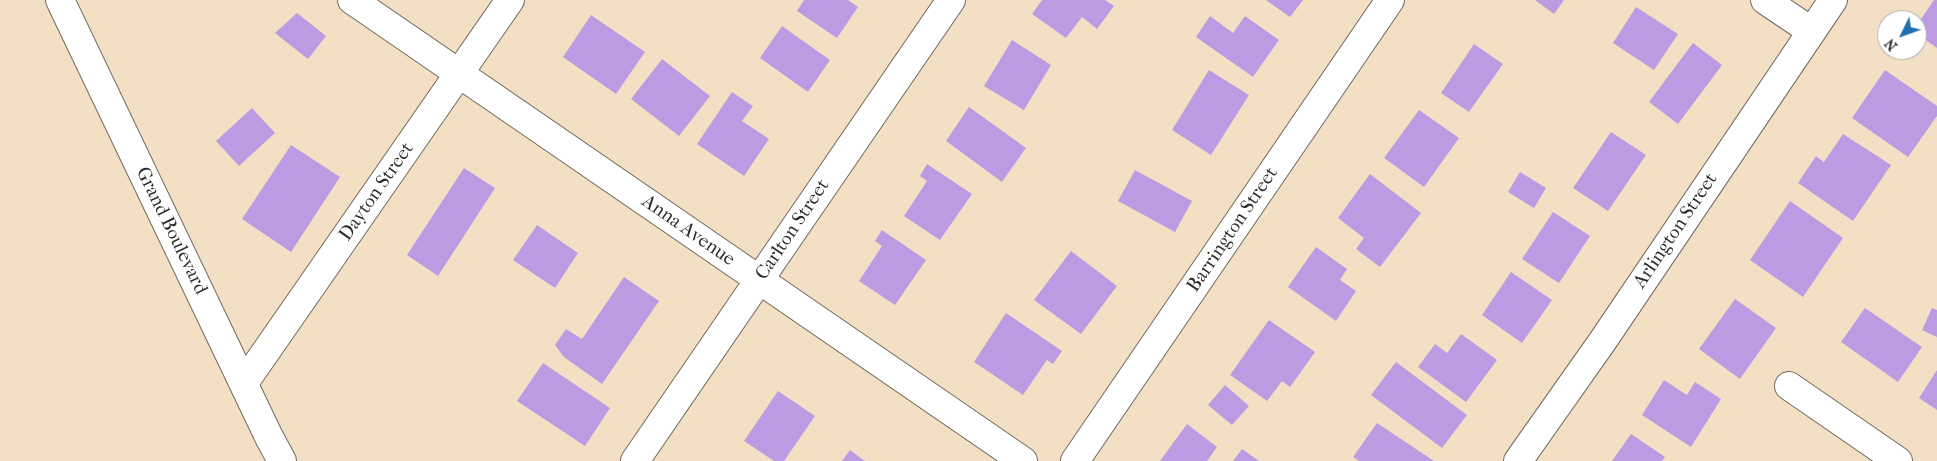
<!DOCTYPE html>
<html>
<head>
<meta charset="utf-8">
<style>
	body { margin:0 }
	#map { position:relative; width:1937px; height:461px; overflow:hidden; background:#f3e0c4; font-family:"IM FELL French Canon",serif }
	canvas { display:block }
	.north { position:absolute; left:1877px; top:10px; width:50px; height:50px; box-sizing:border-box; background:#fff; border:1px solid #aaa; border-radius:50%; rotate:228deg; font-size:14px; font-weight:700; line-height:20px; text-align:center; color:#2b2b2b }
	.north::after { content:''; display:block; margin:auto; width:18px; height:22px; background:#1f6fb2; clip-path:polygon(50% 0,100% 100%,50% 72%,0 100%) }
</style>
</head>
<body>
<div id="map">
<canvas width="1937" height="461"></canvas>
<div class="north">N</div>
</div>
<script>
const c = document.querySelector('canvas').getContext('2d');
c.lineJoin = 'round';
function fill(path, color) { c.fillStyle = color; c.fill(path, 'evenodd'); }
function trace(path, color, width, dash) { c.strokeStyle = color; c.lineWidth = width; c.lineCap = dash ? 'butt' : 'round'; c.setLineDash(dash || []); c.stroke(path); }
function drawText(font, color, halo, rows, align = 'center') {
  c.font = font + ' "IM FELL French Canon",serif'; c.lineWidth = 4.5; c.setLineDash([]); c.textBaseline = 'middle'; c.strokeStyle = halo; c.fillStyle = color; for (const [text, x, y, turn = 0] of rows) {
    c.save(); c.translate(x, y); c.rotate((+turn || 0) * Math.PI / 180); c.textAlign = isNaN(turn) ? turn : align; if (halo) c.strokeText(text, 0, 0); c.fillText(text, 0, 0); c.restore();
  }
}
const building = new Path2D(`
	M 804,0 L 848,0 L 858,7 L 837,38 L 797,11 Z
	M 1042,0 L 1105,0 L 1114,6 L 1097,29 L 1082,17 L 1066,38 L 1032,14 Z
	M 1266,0 L 1303,0 L 1290,17 Z
	M 1535,0 L 1564,0 L 1554,14 Z
	M 1934,0 L 1937,0 L 1937,48 L 1917,34 L 1917,25 Z
	M 1636,7 L 1678,34 L 1654,70 L 1613,43 Z
	M 297,13 L 326,36 L 308,59 L 275,33 Z
	M 591,15 L 645,52 L 616,94 L 563,57 Z
	M 1210,16 L 1233,33 L 1245,16 L 1279,40 L 1253,77 L 1196,37 Z
	M 782,26 L 830,60 L 808,92 L 760,58 Z
	M 1012,40 L 1051,65 L 1024,110 L 984,86 Z
	M 1693,43 L 1722,65 L 1678,124 L 1649,102 Z
	M 1474,44 L 1503,64 L 1469,112 L 1441,93 Z
	M 662,59 L 710,96 L 679,136 L 631,99 Z
	M 1209,70 L 1249,95 L 1211,155 L 1172,130 Z
	M 1885,70 L 1937,106 L 1937,116 L 1908,157 L 1852,118 Z
	M 732,92 L 753,106 L 742,121 L 769,139 L 744,176 L 697,144 Z
	M 969,107 L 1026,148 L 1002,182 L 946,141 Z
	M 252,108 L 275,133 L 239,166 L 216,141 Z
	M 1419,110 L 1459,138 L 1424,187 L 1384,158 Z
	M 1611,132 L 1646,155 L 1608,211 L 1573,188 Z
	M 1843,134 L 1891,165 L 1853,221 L 1798,183 L 1816,156 L 1824,162 Z
	M 291,145 L 340,177 L 291,252 L 242,219 Z
	M 927,164 L 972,194 L 940,240 L 904,216 L 927,181 L 920,176 Z
	M 464,168 L 495,188 L 438,276 L 407,255 Z
	M 1135,170 L 1192,201 L 1175,232 L 1118,201 Z
	M 1520,172 L 1546,188 L 1534,208 L 1508,192 Z
	M 1370,174 L 1421,213 L 1380,267 L 1356,249 L 1364,238 L 1338,218 Z
	M 1790,201 L 1843,238 L 1803,297 L 1750,260 Z
	M 1553,212 L 1590,236 L 1559,283 L 1522,259 Z
	M 537,225 L 578,253 L 555,288 L 513,260 Z
	M 882,230 L 926,260 L 895,305 L 859,281 L 882,246 L 875,241 Z
	M 1316,247 L 1347,269 L 1340,280 L 1356,291 L 1336,321 L 1288,287 Z
	M 1071,251 L 1117,286 L 1081,334 L 1034,300 Z
	M 1511,272 L 1552,300 L 1522,343 L 1482,315 Z
	M 624,277 L 659,301 L 602,384 L 564,357 L 555,345 L 566,329 L 582,339 Z
	M 1735,299 L 1776,328 L 1740,379 L 1699,349 Z
	M 1865,308 L 1922,347 L 1898,382 L 1841,342 Z
	M 1932,308 L 1937,310 L 1937,337 L 1922,330 Z
	M 1006,313 L 1062,351 L 1053,364 L 1047,360 L 1023,395 L 974,362 Z
	M 1269,320 L 1315,352 L 1290,387 L 1282,381 L 1267,401 L 1230,375 Z
	M 1461,334 L 1497,360 L 1466,402 L 1418,367 L 1435,344 L 1447,353 Z
	M 1396,362 L 1467,415 L 1442,448 L 1371,395 Z
	M 543,363 L 610,408 L 585,446 L 517,401 Z
	M 1937,370 L 1937,410 L 1919,398 Z
	M 1664,380 L 1687,395 L 1695,382 L 1721,399 L 1691,447 L 1642,415 Z
	M 1225,385 L 1249,406 L 1232,425 L 1208,405 Z
	M 778,391 L 815,416 L 784,461 L 774,461 L 744,441 Z
	M 1377,423 L 1434,461 L 1359,461 L 1353,457 Z
	M 1187,424 L 1217,447 L 1207,461 L 1160,461 Z
	M 1631,434 L 1665,457 L 1662,461 L 1612,461 Z
	M 1242,449 L 1259,461 L 1233,461 Z
	M 850,450 L 865,461 L 842,461 Z`);
const street = new Path2D(`
	M 352,0 L 1023,461
	M 1765,0 L 1811,31
	M 244,383 L 510,0
	M 1789,386 L 1898,461
	M 635,461 L 951,0
	M 1075,461 L 1390,0
	M 1518,461 L 1602,342 L 1833,0`);
const secondary = new Path2D(`
	M 60,0 L 269,437 L 282,461`);
const streetNames = [
	["Dayton Street",377,192,-55],
	["Carlton Street",793,230,-56],
	["Barrington Street",1233,230,-56],
	["Grand Boulevard",171,231,64],
	["Anna Avenue",688,231,35],
	["Arlington Street",1676,231,-56]
];
fill(building, '#bd9be3');
trace(street, '#716a61', 30);
trace(secondary, '#716a61', 30);
trace(street, '#fff', 28);
trace(secondary, '#fff', 28);
drawText('19px', '#2b2b2b', '#fff', streetNames);
</script>
</body>
</html>
